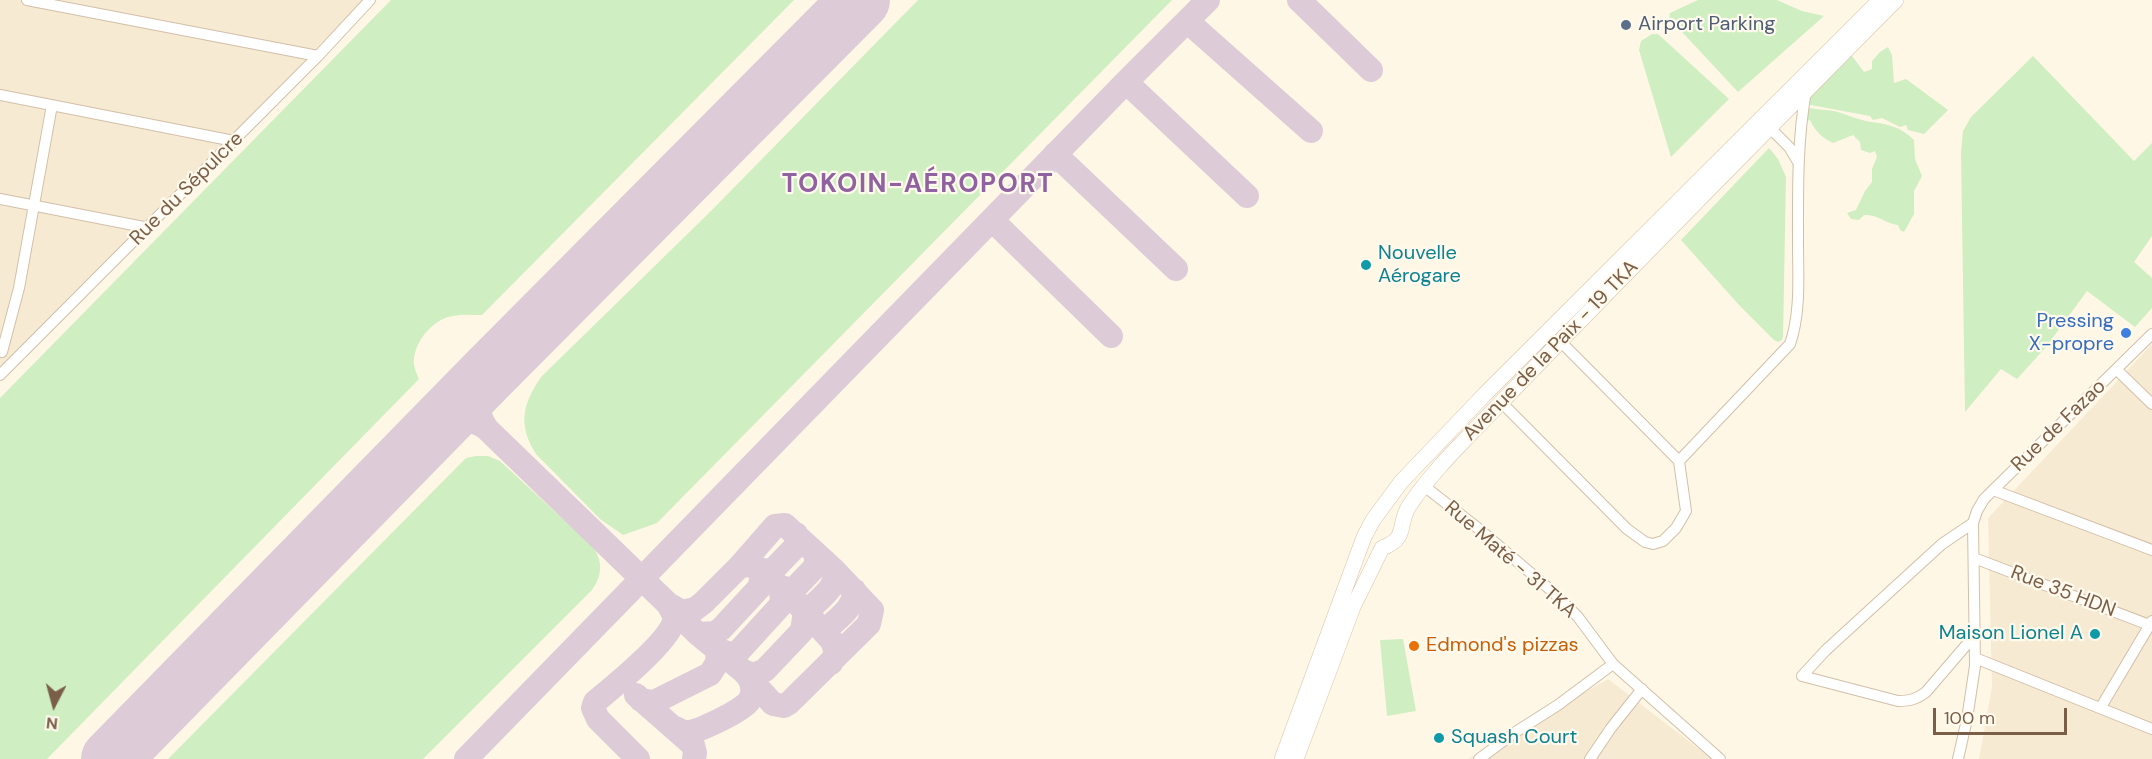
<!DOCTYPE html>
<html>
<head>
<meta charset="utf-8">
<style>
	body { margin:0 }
	#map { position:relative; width:2152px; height:759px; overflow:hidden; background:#fff7e5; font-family:"DM Sans",sans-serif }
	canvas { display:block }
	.north { position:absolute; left:24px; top:675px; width:60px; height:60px; -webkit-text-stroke:4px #fffaed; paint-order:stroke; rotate:186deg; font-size:16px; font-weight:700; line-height:24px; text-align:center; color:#7b5e47 }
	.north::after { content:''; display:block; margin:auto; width:21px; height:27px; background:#7b5e47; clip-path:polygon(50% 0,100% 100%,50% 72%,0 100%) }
	.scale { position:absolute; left:1933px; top:708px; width:134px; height:27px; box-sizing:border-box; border:3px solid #7b5e47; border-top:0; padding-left:8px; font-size:18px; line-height:21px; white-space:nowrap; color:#7b5e47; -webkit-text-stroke:4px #fffaed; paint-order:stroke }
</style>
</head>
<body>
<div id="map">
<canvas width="2152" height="759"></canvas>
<div class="north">N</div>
<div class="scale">100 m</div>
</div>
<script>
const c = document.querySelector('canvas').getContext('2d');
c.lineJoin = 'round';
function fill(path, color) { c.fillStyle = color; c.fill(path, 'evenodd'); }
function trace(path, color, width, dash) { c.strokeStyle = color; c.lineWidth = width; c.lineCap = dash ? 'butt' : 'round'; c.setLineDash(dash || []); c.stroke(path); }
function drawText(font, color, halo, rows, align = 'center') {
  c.font = font + ' "DM Sans",sans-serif'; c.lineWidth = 4.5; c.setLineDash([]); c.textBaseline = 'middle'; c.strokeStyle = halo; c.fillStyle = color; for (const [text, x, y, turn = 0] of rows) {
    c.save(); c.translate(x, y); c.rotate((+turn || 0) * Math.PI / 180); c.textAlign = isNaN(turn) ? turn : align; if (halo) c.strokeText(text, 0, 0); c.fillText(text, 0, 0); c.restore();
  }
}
const residential = new Path2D(`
	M 0,0 L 365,0 L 0,368 Z
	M 2152,344 L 2152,759 L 1979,759 L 1992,687 L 1988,518 Z
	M 1608,679 L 1712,759 L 1468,759 Z`);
const green = new Path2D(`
	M 391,0 L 794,0 L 482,315 C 473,315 462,314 453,316 C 432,319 412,344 414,365 C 415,370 417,375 419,379 L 47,759 L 0,759 L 0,398 Z
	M 918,0 L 1172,0 L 657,523 L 623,535 L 600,519 L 536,454 C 517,424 523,404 541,377 L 712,210 Z
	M 1698,0 L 1777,0 L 1802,11 L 1824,16 L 1738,92 L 1669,18 L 1670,13 Z
	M 1652,34 L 1658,34 L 1729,99 L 1671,157 L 1639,50 L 1641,41 Z
	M 1888,47 L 1892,55 L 1894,83 L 1906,79 L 1948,110 L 1924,134 L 1908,130 L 1906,125 L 1900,127 L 1882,118 L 1873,120 L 1870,116 L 1805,104 L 1806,93 L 1849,52 L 1864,72 L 1872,69 L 1872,61 L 1880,52 Z
	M 2033,56 L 2134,161 L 2152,143 L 2152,236 L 2134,262 L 2152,278 L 2152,308 L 2135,327 L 2087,291 L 2046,347 L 2017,379 L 2001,369 L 1965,412 L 1961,153 L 1963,131 L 1971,117 Z
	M 1805,107 C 1815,110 1824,109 1834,111 C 1846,114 1858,120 1871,122 C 1888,124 1901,127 1914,140 L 1915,159 L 1922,176 L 1914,191 L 1914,214 L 1904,232 L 1900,230 L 1898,225 C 1883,223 1881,215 1864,215 L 1859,220 L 1851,219 L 1847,213 L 1856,210 L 1865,191 L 1872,182 L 1872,169 L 1877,157 L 1875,151 L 1870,153 L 1861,150 L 1860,142 L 1853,135 L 1833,143 C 1822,138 1815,131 1810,120 L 1804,122 Z
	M 1769,148 L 1778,159 L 1786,177 L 1783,336 L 1782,340 L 1778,342 L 1774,340 L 1739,305 L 1681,240 Z
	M 476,456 L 488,456 L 500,461 L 591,545 C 603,559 603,575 592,590 L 423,759 L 168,759 L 466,458 Z
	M 1403,639 L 1416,711 L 1387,716 L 1380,640 Z`);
const taxiway = new Path2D(`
	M 1299,0 L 1371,70
	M 1187,21 L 1311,131
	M 1126,82 L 1247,196
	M 1055,154 L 1176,269
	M 992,220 L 1111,336
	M 439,426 C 455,417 472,418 487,429 C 474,410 476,393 488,374
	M 487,429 L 668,604 L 698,634 L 743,671 L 773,704 L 784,706 L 789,703 L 869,624 L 872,610 L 833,569 L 785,525 L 775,526 L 740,566 L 703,603 L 695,609 L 682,612 L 668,604 L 675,617 C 673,639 613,687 595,702 L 593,708 L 598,719 L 638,759
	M 740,566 L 751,565 L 762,570 L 805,611 L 832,641 L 836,652 L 831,663
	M 770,579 L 772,571 L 796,546 L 796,534
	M 780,587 L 793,590 L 816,566 L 816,554
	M 801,607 L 813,606 C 823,595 839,586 833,569
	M 820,627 L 830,626 C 841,616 855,606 854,590
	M 698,634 L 715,633 L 721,629 L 760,587 L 762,570 L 772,571
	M 743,671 L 754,675 L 765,670 L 802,631 L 805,611
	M 636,695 L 693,745 L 695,753 L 694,759
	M 641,700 L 653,702 L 660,699 L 710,674 L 717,663 L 718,650 L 731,654 L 738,652 L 780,606 L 782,599 L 780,587
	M 675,728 C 680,730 684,733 689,732 C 700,731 743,710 749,701 C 754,693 753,686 749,678
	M 466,759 L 1126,82 L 1208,0`);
const runway = new Path2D(`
	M 111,759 L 488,374 L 860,0`);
const minor = new Path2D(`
	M 27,0 L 318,56
	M 0,95 L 234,141
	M 1770,128 L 1789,147 L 1798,162
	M 0,199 L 149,228
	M 2,352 L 19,288 L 52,105
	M 2117,370 L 2152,404
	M 0,375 L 318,56 L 370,0
	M 1501,402 L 1627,529 L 1645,542 L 1653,544 L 1663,541 L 1676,528 L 1686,511 L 1679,461 L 1560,341
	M 1679,461 L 1790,344 C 1801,312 1798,276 1798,243 C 1798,192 1797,141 1806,91
	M 1424,486 L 1479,529 L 1553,592 L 1578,617 L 1613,664 L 1720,759
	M 1993,490 L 2152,550
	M 1973,523 L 1942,544 L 1826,650 L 1802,676 L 1898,701 C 1910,701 1917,699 1926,692 L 1974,636
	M 1974,558 L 2152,626
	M 1975,658 L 2152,729
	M 2101,707 L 2152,621
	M 1479,759 L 1514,733 L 1558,705 L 1613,664
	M 1590,759 L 1611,728 L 1642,689
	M 1958,759 L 1967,719 L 1975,666 L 1973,523 L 1977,511 L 1984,499 L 2152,334`);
const secondary = new Path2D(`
	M 1282,759 L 1364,537 L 1373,520 L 1401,482 L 1485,394 L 1880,0
	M 1296,759 L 1353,607 L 1382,548 C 1409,538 1397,525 1409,506 C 1431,473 1460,445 1487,417 C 1622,277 1759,138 1896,0`);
const markers = [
	[1626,25,6,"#5c6f8a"],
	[1366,265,6,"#0f9aa8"],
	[2126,333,6,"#3f7fe0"],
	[2095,634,6,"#0f9aa8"],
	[1414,646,6,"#e8710a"],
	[1439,738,6,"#0f9aa8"]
];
const serviceNames = [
	["Airport Parking",1638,25]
];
const streetNames = [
	["Rue du Sépulcre",187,189,-45],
	["Avenue de la Paix - 19 TKA",1551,351,-46],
	["Rue de Fazao",2059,426,-44],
	["Rue Maté - 31 TKA",1510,560,41],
	["Rue 35 HDN",2063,592,21]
];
const cultureNames = [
	["Nouvelle",1378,254],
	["Aérogare",1378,277],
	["Maison Lionel A",2083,634,"right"],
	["Squash Court",1451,738]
];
const shopNames = [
	["Pressing",2114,322],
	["X-propre",2114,345]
];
const foodNames = [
	["Edmond's pizzas",1426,646]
];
const districtNames = [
	["TOKOIN-AÉROPORT",918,185]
];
fill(residential, '#f7ead2');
fill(green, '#cfeec1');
trace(taxiway, '#ddccd8', 24);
trace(runway, '#ddccd8', 60);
trace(minor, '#d2bfa9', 12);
trace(secondary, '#d8c2a9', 16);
trace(minor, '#fff', 10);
trace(secondary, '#fff', 15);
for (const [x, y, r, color] of markers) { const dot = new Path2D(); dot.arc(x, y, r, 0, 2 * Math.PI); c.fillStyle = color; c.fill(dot); trace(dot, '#fffaed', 2); }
drawText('20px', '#4e5e75', '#fffaed', serviceNames, 'left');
drawText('20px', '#7b5e47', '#fffaed', streetNames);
drawText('20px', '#0d838f', '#fffaed', cultureNames, 'left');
drawText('20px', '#366cbe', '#fffaed', shopNames, 'right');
drawText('20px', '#c56008', '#fffaed', foodNames, 'left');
c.letterSpacing = '1.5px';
drawText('bold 26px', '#90629f', '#fffaed', districtNames);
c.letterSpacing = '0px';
</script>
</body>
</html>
